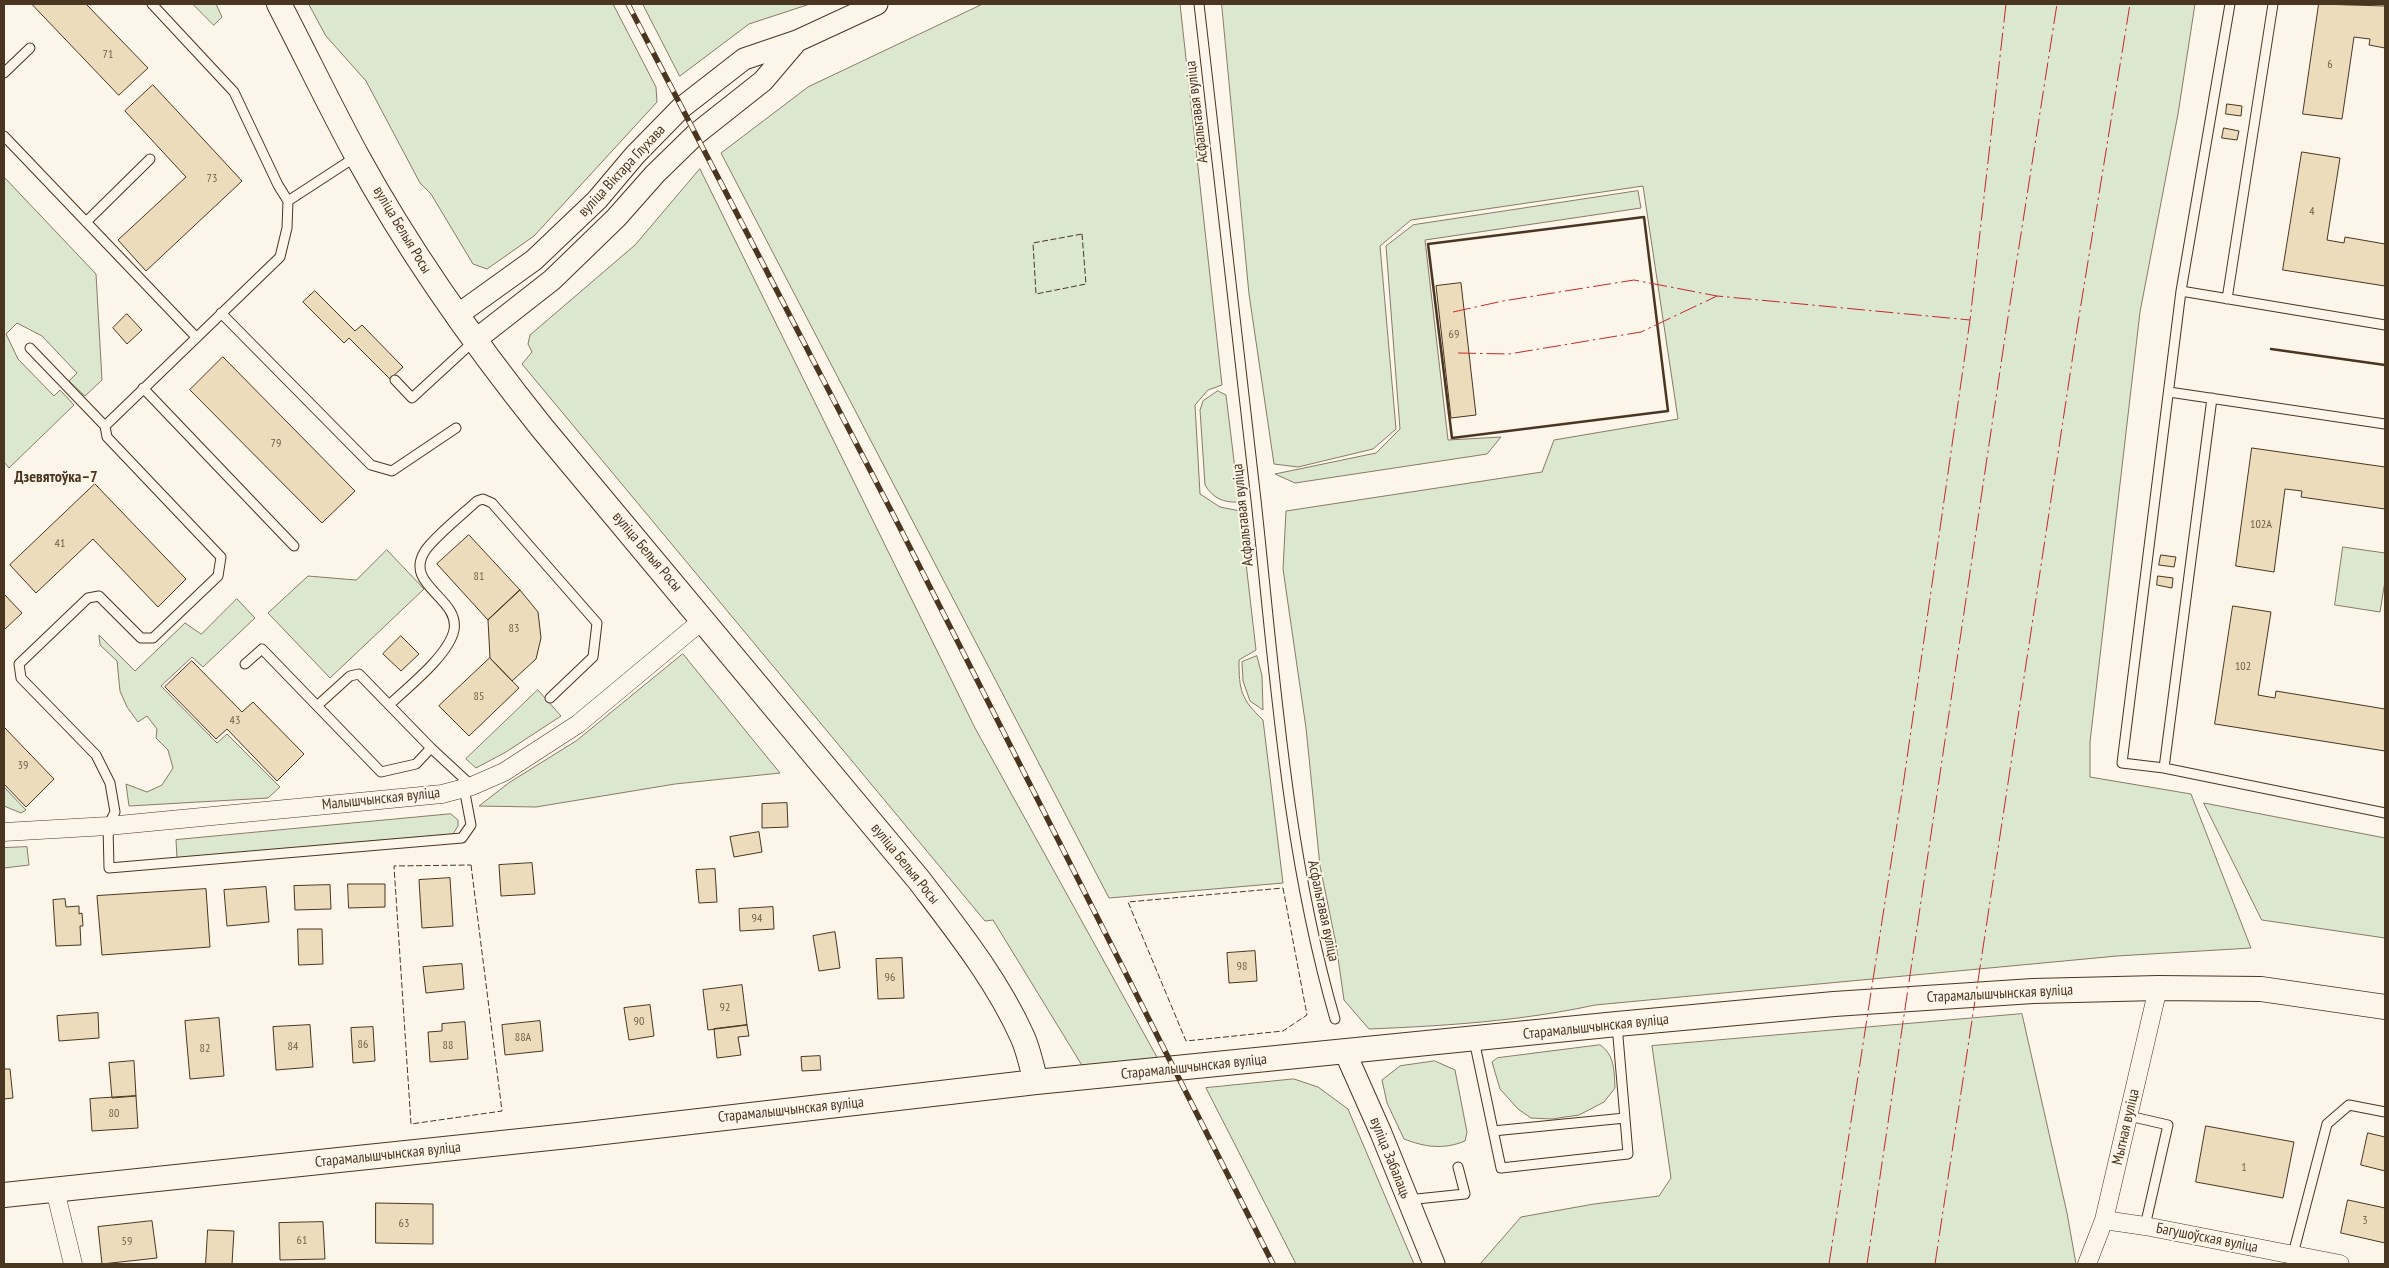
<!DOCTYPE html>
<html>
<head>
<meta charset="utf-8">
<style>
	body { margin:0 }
	#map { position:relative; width:2389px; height:1268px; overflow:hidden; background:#fbf6e9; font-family:"PT Sans Narrow",sans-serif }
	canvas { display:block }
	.frame { position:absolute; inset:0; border:5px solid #4a3520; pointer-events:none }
</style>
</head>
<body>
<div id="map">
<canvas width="2389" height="1268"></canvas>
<div class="frame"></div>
</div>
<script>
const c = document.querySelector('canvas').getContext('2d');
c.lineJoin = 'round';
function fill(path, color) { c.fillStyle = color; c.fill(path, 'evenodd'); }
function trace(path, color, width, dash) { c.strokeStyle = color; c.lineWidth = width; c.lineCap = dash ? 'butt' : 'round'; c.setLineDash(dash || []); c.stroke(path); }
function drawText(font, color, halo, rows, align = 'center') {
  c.font = font + ' "PT Sans Narrow",sans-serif'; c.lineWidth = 4; c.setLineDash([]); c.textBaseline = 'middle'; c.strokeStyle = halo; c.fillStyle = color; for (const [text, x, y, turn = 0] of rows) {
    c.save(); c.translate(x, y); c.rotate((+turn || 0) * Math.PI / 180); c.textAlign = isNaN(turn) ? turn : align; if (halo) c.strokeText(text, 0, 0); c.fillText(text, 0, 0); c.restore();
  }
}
const green = new Path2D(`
	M 193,4 L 216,4 L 222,17 L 214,25 Z
	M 309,4 L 613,4 L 656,87 L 657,102 L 534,236 L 487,269 L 473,264 L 431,194 L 420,183 L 366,81 L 326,36 Z
	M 643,4 L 810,4 L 749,24 L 680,76 Z
	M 983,4 L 1180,4 L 1222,385 L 1208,390 L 1195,405 L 1200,494 L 1220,507 L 1240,511 L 1256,650 L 1239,660 C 1239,691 1241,699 1263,720 L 1283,883 L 1109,898 L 721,153 L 808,87 Z
	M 1222,4 L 2195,4 L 2178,114 L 2140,312 L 2090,742 L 2090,777 L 2191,794 L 2251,948 L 2117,956 L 1595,1005 C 1521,1021 1444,1026 1369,1029 L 1344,1000 L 1336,944 L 1320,866 L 1306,728 L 1283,569 L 1286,511 L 1542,472 L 1554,440 L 1678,419 L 1643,186 L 1411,220 L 1380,246 L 1396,429 L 1373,449 L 1298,467 L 1274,464 L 1249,294 Z
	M 700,169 L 975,728 L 1158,1059 L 1083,1067 L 993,920 L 985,921 L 522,364 L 532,352 L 528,344 L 530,335 L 635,245 Z
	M 4,177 L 96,274 L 102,380 L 85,396 L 69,381 L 77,373 L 42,336 L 17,323 L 6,334 L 18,359 L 54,396 L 60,390 L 74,405 L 9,468 L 4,462 Z
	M 1638,191 L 1641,208 L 1425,240 L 1448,440 L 1501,437 L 1487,454 L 1295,483 L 1275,474 L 1376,453 L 1400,429 L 1386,246 L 1413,225 Z
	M 1218,391 L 1226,395 L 1239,502 C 1223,503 1213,498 1205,485 L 1200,410 L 1203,401 Z
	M 2343,547 L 2385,553 L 2385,581 L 2380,612 L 2335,605 Z
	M 387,550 L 424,589 L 330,678 L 268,613 L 308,576 L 356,580 Z
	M 237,599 L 255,618 L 203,667 L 192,657 L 161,686 L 217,743 L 227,734 L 280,787 L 268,798 L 129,806 L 126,784 L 147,792 L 162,785 L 173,768 L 168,750 L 156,738 L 157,729 L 147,716 L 138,722 L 127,707 L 120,691 L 117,661 L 100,645 L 99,635 L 135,671 L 185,623 L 201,634 Z
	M 683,654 L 780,773 L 675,784 L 536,807 L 479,806 L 510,782 L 576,741 Z
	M 1257,656 L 1262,676 L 1263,710 L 1250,701 L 1243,681 L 1242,662 Z
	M 538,690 L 561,716 L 506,752 L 476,768 L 466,759 Z
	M 4,787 L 26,810 L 21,813 L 4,806 Z
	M 2204,803 L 2385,838 L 2385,938 L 2262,920 Z
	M 451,814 L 458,820 L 458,826 L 453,834 L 177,858 L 176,840 Z
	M 27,847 L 29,865 L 4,868 L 4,848 Z
	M 2022,1014 L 2067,1213 L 2076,1264 L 1480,1264 L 1521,1217 L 1594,1204 L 1659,1196 L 1671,1178 L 1652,1046 Z
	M 1600,1045 C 1615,1055 1614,1071 1615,1088 L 1604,1102 L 1579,1115 L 1552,1119 L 1531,1118 L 1518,1109 L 1500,1089 L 1492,1062 L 1497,1058 Z
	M 1435,1061 L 1455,1070 L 1467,1132 L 1465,1141 C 1443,1150 1425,1147 1404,1139 L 1387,1103 L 1382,1080 L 1400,1066 Z
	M 1294,1079 L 1318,1087 L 1348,1109 L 1414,1264 L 1296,1264 L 1206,1088 Z`);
const building = new Path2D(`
	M 32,4 L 86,4 L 148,68 L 119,95 Z
	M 2319,4 L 2385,6 L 2385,48 L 2369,45 L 2370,39 L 2354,37 L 2342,119 L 2303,114 Z
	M 153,85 L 242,181 L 146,271 L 118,240 L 186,177 L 125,111 Z
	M 2227,104 L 2242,106 L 2241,116 L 2226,114 Z
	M 2224,128 L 2239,131 L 2237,140 L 2222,138 Z
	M 2302,152 L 2340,158 L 2327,240 L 2344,243 L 2345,237 L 2385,244 L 2385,286 L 2283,270 Z
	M 1461,283 L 1476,415 L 1451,418 L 1436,286 Z
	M 315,291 L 355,331 L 362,325 L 403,367 L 390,379 L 349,338 L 344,343 L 303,302 Z
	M 127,314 L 142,330 L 127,344 L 113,328 Z
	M 223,357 L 355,491 L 322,523 L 190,390 Z
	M 2252,448 L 2385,467 L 2385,509 L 2301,497 L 2302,491 L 2285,489 L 2274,572 L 2236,566 Z
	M 95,484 L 186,579 L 158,607 L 93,539 L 36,593 L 10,565 Z
	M 469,535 L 520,590 L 488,620 L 437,564 Z
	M 2161,555 L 2176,557 L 2174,567 L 2159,565 Z
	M 2158,576 L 2173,578 L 2172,588 L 2157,585 Z
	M 520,590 L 538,612 L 541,638 L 536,659 L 512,681 L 490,658 L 488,620 Z
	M 4,594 L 22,613 L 4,630 Z
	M 2233,606 L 2271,612 L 2258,695 L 2275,698 L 2276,691 L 2385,709 L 2385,751 L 2215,724 Z
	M 401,636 L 419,654 L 401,671 L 383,654 Z
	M 490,658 L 519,688 L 469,736 L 439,706 Z
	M 192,661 L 242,712 L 253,702 L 304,754 L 277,781 L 227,729 L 216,739 L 165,687 Z
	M 4,727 L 54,779 L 26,807 L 4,784 Z
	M 787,803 L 788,827 L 762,828 L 762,804 Z
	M 759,832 L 762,852 L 734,857 L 730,837 Z
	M 532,863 L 535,894 L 501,896 L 499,865 Z
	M 715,869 L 717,902 L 699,903 L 696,870 Z
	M 450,878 L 453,926 L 422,928 L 419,880 Z
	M 348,884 L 385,884 L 385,907 L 349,908 Z
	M 330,885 L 331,909 L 295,910 L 294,886 Z
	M 266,887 L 269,922 L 227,926 L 224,890 Z
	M 206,889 L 210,947 L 102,955 L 97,896 Z
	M 65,899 L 66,907 L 79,906 L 79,914 L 82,913 L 83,926 L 80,926 L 81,945 L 56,946 L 53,900 Z
	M 773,907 L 774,929 L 740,931 L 739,909 Z
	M 298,929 L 322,929 L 323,964 L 299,965 Z
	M 835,932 L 840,968 L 819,971 L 813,936 Z
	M 1255,951 L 1257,981 L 1229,983 L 1227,953 Z
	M 902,958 L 904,998 L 878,999 L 876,959 Z
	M 462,964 L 464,989 L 426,993 L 423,967 Z
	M 742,985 L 747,1025 L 708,1030 L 703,990 Z
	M 650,1005 L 654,1036 L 629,1040 L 624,1008 Z
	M 98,1013 L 99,1038 L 59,1041 L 57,1016 Z
	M 219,1018 L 224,1076 L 190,1079 L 185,1021 Z
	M 540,1021 L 543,1051 L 505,1055 L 502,1025 Z
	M 465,1022 L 468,1059 L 430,1062 L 428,1032 L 442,1031 L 442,1024 Z
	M 310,1025 L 313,1067 L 276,1070 L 273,1027 Z
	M 747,1025 L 749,1036 L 738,1037 L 741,1055 L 717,1058 L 714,1029 Z
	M 373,1027 L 375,1061 L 353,1063 L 351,1028 Z
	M 820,1056 L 821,1070 L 802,1071 L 801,1057 Z
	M 134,1061 L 136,1096 L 112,1098 L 109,1063 Z
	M 4,1069 L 10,1069 L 13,1098 L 4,1099 Z
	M 136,1096 L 138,1128 L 92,1131 L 90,1099 Z
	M 2206,1126 L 2294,1142 L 2283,1198 L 2196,1182 Z
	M 2368,1133 L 2385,1137 L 2385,1171 L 2361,1165 Z
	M 2348,1200 L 2385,1208 L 2385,1243 L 2341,1233 Z
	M 376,1203 L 433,1204 L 433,1244 L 376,1243 Z
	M 152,1221 L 157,1258 L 102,1264 L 98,1227 Z
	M 323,1222 L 325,1259 L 280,1260 L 279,1223 Z
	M 208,1230 L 234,1231 L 232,1264 L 206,1264 Z`);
const service = new Path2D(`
	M 152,4 L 234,92 L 278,185 L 288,201
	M 1199,4 C 1217,169 1238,335 1256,500 C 1275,674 1286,850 1335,1019
	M 2230,4 L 2181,291 L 2122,763 L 2164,768 L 2385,813
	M 4,73 L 30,48
	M 4,136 L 196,337
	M 357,156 L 288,201 L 287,228 L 280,257 L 105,426 L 107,437 L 221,557 L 218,576 L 153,638 L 141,638 L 99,596 L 88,598 L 19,664 L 21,678 L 96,755 L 110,783 L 115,812 L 108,826 L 109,868 L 462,838 L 471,825 L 464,788
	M 86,222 L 150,159
	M 2181,291 L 2385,325
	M 2227,299 L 2273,4
	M 221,313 L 371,465 L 392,471 L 456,428
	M 30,348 L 105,426
	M 395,380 L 412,398 L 474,341
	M 143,388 L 294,546
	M 2169,392 L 2385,424
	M 245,664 L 262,649 L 381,772 L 416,764 L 431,748
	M 318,705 L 350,676 L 359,674 L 431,748 L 472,786
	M 389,705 C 408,687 449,655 454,630 C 460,598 403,585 425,551 C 434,537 464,513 477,501 L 483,499 L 492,503 L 597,623 L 593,657 L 550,698
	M 2164,768 L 2212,398
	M 1474,1040 L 1501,1168 L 1628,1154 L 1617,1025
	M 2129,1116 L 2168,1125 L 2145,1226
	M 1493,1131 L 1625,1118
	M 1407,1200 L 1465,1194 L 1458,1167
	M 2293,1254 L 2327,1124 L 2349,1105 L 2385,1112`);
const minor = new Path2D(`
	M 4,832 L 108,826 L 442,794 L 472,786 L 504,772 L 578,724 L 704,619
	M 55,1190 L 73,1264
	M 2104,1220 L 2145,1226 L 2340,1264
	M 2087,1264 L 2104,1220 L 2158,988`);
const tertiary = new Path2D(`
	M 456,316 L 534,260 L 597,200 L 635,155 L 681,108 L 744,59 L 797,41 L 877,4
	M 474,341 L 552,280 L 616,218 L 655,174 L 696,134 L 763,81 L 797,41
	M 1345,1052 L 1381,1133 L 1434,1264`);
const secondary = new Path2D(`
	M 279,4 C 305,54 330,106 357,156 C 410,253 474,343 543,429 L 919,880 C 957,930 997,980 1023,1038 C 1029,1052 1032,1068 1036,1082
	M 4,1195 L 578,1135 L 1036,1082 L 1617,1024 L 1834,1004 L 2033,991 L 2158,988 L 2261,989 L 2385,1007`);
const rail = new Path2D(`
	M 628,4 L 897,522 L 1273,1264`);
const fence = new Path2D(`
	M 1082,234 L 1086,284 L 1036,294 L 1033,243 Z
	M 471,865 L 502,1111 L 411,1124 L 394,866 Z
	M 1283,888 L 1307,1015 L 1283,1031 L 1186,1041 L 1128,902 Z`);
const wall = new Path2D(`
	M 1644,217 L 1668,411 L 1452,438 L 1428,244 Z
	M 2271,349 L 2385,365`);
const power = new Path2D(`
	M 1453,312 L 1503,301 L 1634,280 L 1717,296 L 1970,320
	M 1458,353 L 1509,354 L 1641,332 L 1717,296
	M 1829,1264 L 1904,779 L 1970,320 L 2006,4
	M 1867,1264 L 2008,317 L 2057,4
	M 1935,1264 L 2076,335 L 2130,4`);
const numberNames = [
	["71",108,55],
	["6",2330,65],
	["73",212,179],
	["4",2312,212],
	["69",1454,335],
	["79",276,444],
	["102А",2261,525],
	["41",60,544],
	["81",479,577],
	["83",514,629],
	["102",2243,667],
	["85",479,697],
	["43",235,721],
	["39",23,766],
	["94",757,919],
	["98",1242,967],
	["96",890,978],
	["92",725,1008],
	["90",639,1022],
	["88А",523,1038],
	["86",363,1045],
	["88",448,1046],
	["84",293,1047],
	["82",205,1049],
	["80",114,1114],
	["1",2244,1168],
	["3",2365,1221],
	["63",404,1224],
	["61",302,1241],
	["59",127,1242]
];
const streetNames = [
	["Асфальтавая вуліца",1197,112,-97],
	["вуліца Віктара Глухава",622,171,-47],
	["вуліца Белыя Росы",402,230,59],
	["Асфальтавая вуліца",1243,515,-96],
	["вуліца Белыя Росы",647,552,50],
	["Малышчынская вуліца",381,799,-6],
	["вуліца Белыя Росы",905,864,51],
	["Асфальтавая вуліца",1323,911,78],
	["Старамалышчынская вуліца",2000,994,-3],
	["Старамалышчынская вуліца",1596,1027,-6],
	["Старамалышчынская вуліца",1194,1067,-6],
	["Старамалышчынская вуліца",791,1110,-6],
	["Мытная вуліца",2126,1127,-77],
	["Старамалышчынская вуліца",388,1155,-6],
	["вуліца Забалаць",1390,1158,68],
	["Багушоўская вуліца",2207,1238,11]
];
const neighbourhoodNames = [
	["Дзевятоўка–7",56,477]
];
fill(green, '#dce7d0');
trace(green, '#887966', 1);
fill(building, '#ecdcbc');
trace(building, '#4a3520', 1);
trace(service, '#4a3520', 11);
trace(minor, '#4a3520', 19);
trace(tertiary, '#4a3520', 23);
trace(secondary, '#4a3520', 26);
trace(service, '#fbf6e9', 9);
trace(minor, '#fbf6e9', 18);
trace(tertiary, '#fbf6e9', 21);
trace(secondary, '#fbf6e9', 24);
trace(rail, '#4a3520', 5.5);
trace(rail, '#fbf6e9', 4, [11]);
trace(fence, '#4a3520', 1, [6, 2.5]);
trace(wall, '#4a3520', 2.5);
trace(power, '#c62828', 1, [18, 4, 2.5, 4]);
drawText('12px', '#725f47', null, numberNames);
drawText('15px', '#4a3520', '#fbf6e9', streetNames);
drawText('bold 16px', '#4a3520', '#fbf6e9', neighbourhoodNames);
</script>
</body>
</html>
